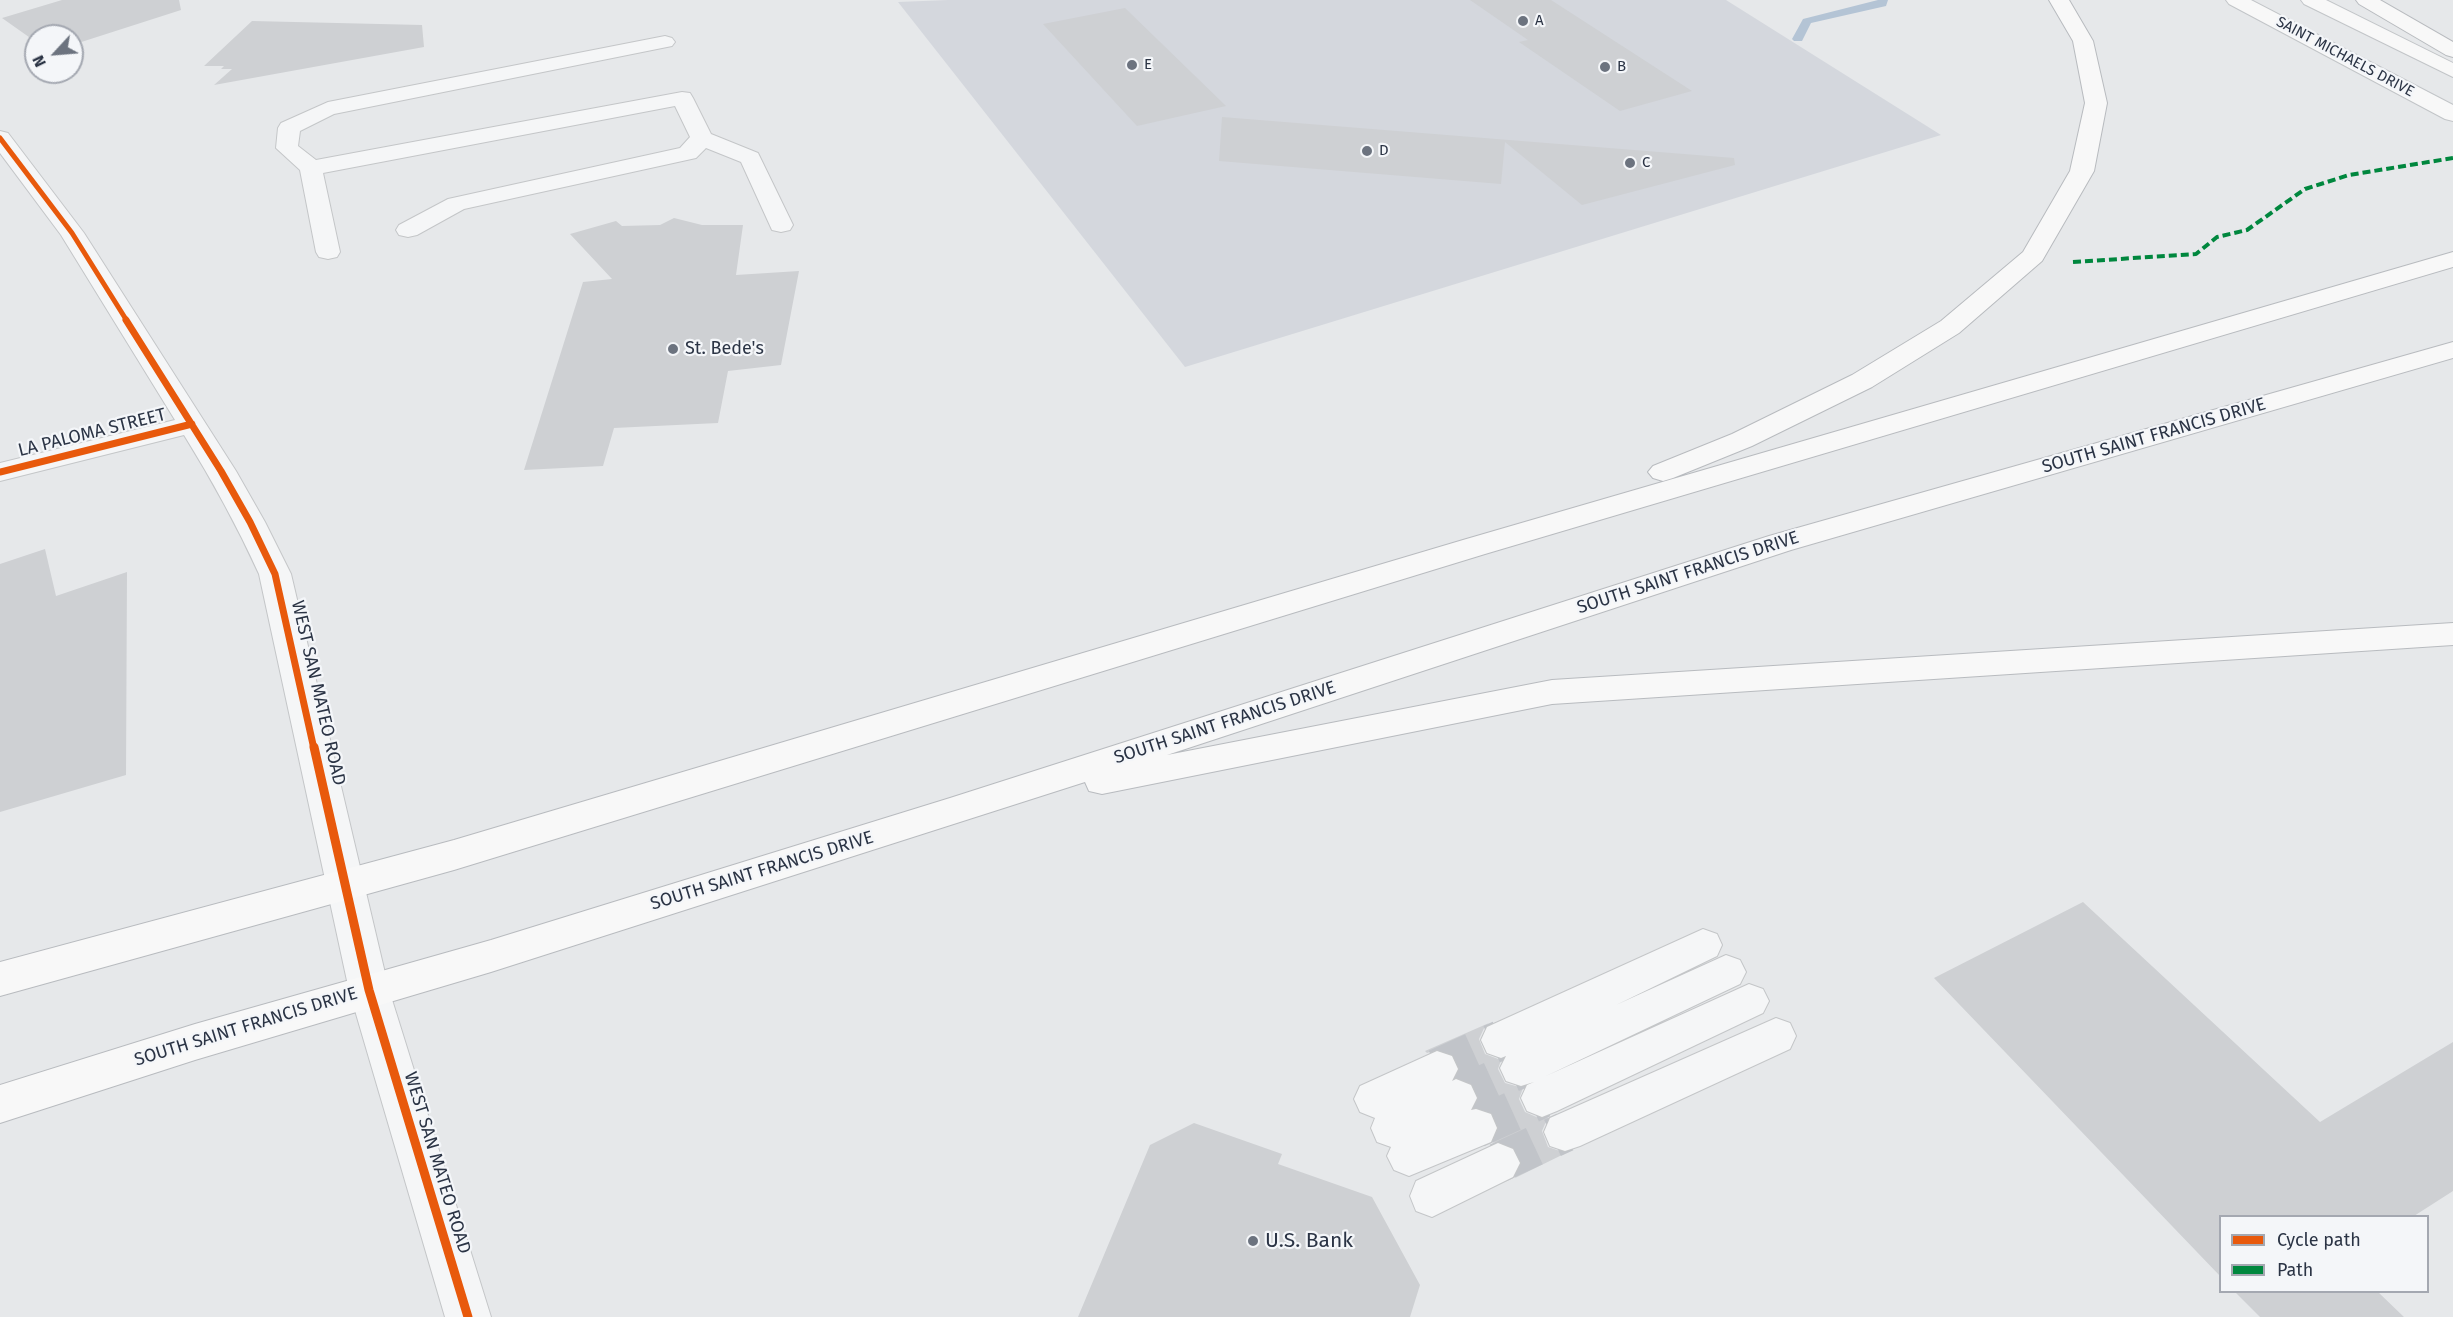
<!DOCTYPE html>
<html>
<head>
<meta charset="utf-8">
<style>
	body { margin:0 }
	#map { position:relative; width:2453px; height:1317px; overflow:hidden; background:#e6e8ea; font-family:"Fira Sans",sans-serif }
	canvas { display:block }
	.legend { position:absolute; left:2219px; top:1215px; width:210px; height:78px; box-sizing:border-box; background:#f4f6f9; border:2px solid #a4a8b1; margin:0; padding:8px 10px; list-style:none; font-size:18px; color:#2b3445 }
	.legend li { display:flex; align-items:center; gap:12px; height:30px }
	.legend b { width:30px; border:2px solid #a4a8b1 }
	.north { position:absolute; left:24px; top:24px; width:60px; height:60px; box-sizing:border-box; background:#f4f6f9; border:2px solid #a4a8b1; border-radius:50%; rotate:244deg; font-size:16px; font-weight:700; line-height:24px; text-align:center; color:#2b3445 }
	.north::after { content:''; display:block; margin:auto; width:21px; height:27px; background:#6c737f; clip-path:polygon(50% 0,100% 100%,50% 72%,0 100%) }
</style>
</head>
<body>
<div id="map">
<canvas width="2453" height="1317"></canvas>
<ul class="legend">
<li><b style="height:8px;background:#e8590c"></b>Cycle path</li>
<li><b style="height:8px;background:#00873e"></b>Path</li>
</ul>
<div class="north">N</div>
</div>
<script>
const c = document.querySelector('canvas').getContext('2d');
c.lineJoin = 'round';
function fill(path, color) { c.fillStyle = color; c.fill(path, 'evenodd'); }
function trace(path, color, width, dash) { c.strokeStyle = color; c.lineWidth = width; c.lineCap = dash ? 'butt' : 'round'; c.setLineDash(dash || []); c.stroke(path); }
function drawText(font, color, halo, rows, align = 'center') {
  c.font = font + ' "Fira Sans",sans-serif'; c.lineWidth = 4.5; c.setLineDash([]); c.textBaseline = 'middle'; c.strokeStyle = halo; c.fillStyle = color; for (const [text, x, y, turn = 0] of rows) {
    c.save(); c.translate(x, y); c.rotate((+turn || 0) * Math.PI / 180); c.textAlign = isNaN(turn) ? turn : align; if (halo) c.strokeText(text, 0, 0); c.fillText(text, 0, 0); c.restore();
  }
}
const built = new Path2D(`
	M 948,0 L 1726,0 L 1941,135 L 1185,367 L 898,2 Z`);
const stream = new Path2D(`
	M 1878,0 L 1888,0 L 1886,6 L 1811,23 L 1802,41 L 1794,41 L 1792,39 L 1803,19 Z`);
const building = new Path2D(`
	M 62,0 L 179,0 L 181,10 L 72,45 L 72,36 L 36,36 L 36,42 L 2,18 Z
	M 1470,0 L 1551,0 L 1692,91 L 1620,111 L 1519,42 L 1528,40 Z
	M 1125,8 L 1226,106 L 1137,126 L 1043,24 Z
	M 252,21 L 422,25 L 424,47 L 214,85 L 232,69 L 221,69 L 224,66 L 204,66 Z
	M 1222,117 L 1734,158 L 1735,165 L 1582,205 L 1505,142 L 1501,184 L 1219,161 Z
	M 674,218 L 702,225 L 743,225 L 736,275 L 799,271 L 781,365 L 728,371 L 718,423 L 614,428 L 603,466 L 524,470 L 583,282 L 612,279 L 570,234 L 616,221 L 622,226 L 660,225 Z
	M 45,549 L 56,596 L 127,572 L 126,775 L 0,812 L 0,564 Z
	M 2083,902 L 2320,1122 L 2453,1042 L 2453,1191 L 2414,1216 L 2220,1216 L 2220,1276 L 1934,978 Z
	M 1489,1023 L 1485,1026 L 1479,1039 L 1485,1054 L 1501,1060 L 1498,1069 L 1505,1083 L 1523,1088 L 1519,1099 L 1525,1112 L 1541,1119 L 1548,1117 L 1542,1131 L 1548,1147 L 1566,1153 L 1515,1178 L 1522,1162 L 1514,1147 L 1499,1141 L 1493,1143 L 1499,1127 L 1493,1113 L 1475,1107 L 1479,1097 L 1472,1083 L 1457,1077 L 1460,1068 L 1454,1055 L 1438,1049 L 1427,1053 L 1425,1051 Z
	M 1194,1123 L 1282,1154 L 1278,1164 L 1372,1197 L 1420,1285 L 1410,1317 L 1078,1317 L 1150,1145 Z
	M 2235,1292 L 2378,1292 L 2404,1317 L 2260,1317 Z`);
const minorTunnel = new Path2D(`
	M 1437,1069 L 1501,1040
	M 1456,1098 L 1521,1068
	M 1476,1128 L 1542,1098
	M 1498,1163 L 1565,1132`);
const minor = new Path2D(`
	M 665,36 L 672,38 L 675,42 L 672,46 L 334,114 L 300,131 L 298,146 L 316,160 L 682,92 L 690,93 L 693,98 L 711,134 L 758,153 L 793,225 L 790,230 L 781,232 L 772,230 L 741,162 L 706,148 L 696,158 L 464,209 L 417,235 L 408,237 L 399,235 L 396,230 L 399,225 L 448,199 L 680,148 L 690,137 L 675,106 L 323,173 L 340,252 L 337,257 L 328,259 L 319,257 L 316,252 L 300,170 L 276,148 L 278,128 L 281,123 L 328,102 Z
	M 0,131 L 8,133 L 84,233 L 236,471 L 265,522 L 291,574 L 389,990 L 491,1317 L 445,1317 L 349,990 L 259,574 C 237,526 212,480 184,435 L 0,481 L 0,463 L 175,420 L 61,235 L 0,153 Z
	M 1703,929 L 1717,934 L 1722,945 L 1717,956 L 1616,1005 L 1726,955 L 1740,960 L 1746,972 L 1740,984 L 1546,1076 L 1749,984 L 1763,989 L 1769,1001 L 1763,1013 L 1557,1111 L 1542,1117 L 1527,1111 L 1521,1098 L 1527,1085 L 1534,1082 L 1521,1086 L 1506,1081 L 1500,1068 L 1506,1056 L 1501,1058 L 1487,1053 L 1481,1040 L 1487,1027 Z
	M 1776,1018 L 1790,1023 L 1796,1036 L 1790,1049 L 1580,1146 L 1565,1151 L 1550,1146 L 1544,1132 L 1550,1118 Z
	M 1437,1051 L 1452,1056 L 1458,1069 L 1452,1081 L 1456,1079 L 1471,1085 L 1477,1098 L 1471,1110 L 1476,1109 L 1491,1114 L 1497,1128 L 1491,1142 L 1409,1176 L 1394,1170 L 1387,1156 L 1391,1147 L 1377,1142 L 1371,1128 L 1375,1118 L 1360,1112 L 1354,1099 L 1360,1086 Z
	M 1498,1143 L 1513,1149 L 1520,1163 L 1513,1177 L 1432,1217 L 1416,1211 L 1410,1196 L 1416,1181 Z`);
const major = new Path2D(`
	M 2226,0 L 2251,0 L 2453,105 L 2453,121 L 2445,119 L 2229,4 Z
	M 2301,0 L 2326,0 L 2453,63 L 2453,77 L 2304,4 Z`);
const highway = new Path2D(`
	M 2049,0 L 2069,0 L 2093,41 L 2107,103 L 2094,171 L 2042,261 L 1959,333 L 1872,387 L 1752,446 L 1673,478 L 1663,481 L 1653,478 L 1648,472 L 1653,466 L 1732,434 L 1852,375 L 1941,321 L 2023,252 L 2070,171 L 2085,103 L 2073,41 Z
	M 2356,0 L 2380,0 L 2453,42 L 2453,57 L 2446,55 L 2359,4 Z
	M 2453,252 L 2453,267 L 1485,554 L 454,870 L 0,996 L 0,962 L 454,840 L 1463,540 Z
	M 2453,342 L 2453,358 L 1791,550 L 1167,755 L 1552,680 L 2453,623 L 2453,645 L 1552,704 L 1102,794 L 1089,791 L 1085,782 L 491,972 L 195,1060 L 0,1123 L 0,1085 L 195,1024 L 491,940 L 950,798 L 1769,536 Z`);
const quiet = new Path2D(`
	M 2073,262 L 2196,254 L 2217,237 L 2247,230 L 2305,189 L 2349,175 L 2453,158`);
const cyclewayFar2 = new Path2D(`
	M 0,138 L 72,233 L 127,321`);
const cyclewayFar1 = new Path2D(`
	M 126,320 L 221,471 L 250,522 L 275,574 L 314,749
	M 0,472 L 192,424`);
const cycleway = new Path2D(`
	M 314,747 L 369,990 L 468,1317`);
const markers = [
	[1523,21,6,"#6c737f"],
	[1132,65,6,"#6c737f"],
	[1605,67,6,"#6c737f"],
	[1367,151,6,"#6c737f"],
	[1630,163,6,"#6c737f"],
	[673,349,6,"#6c737f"],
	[1253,1241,6,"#6c737f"]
];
const farPoinames = [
	["A",1535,21],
	["E",1144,65],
	["B",1617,67],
	["D",1379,151],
	["C",1642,163]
];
const farStreetnames = [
	["SAINT MICHAELS DRIVE",2345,57,28]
];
const poiNames = [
	["St. Bede's",685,349]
];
const streetNames = [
	["LA PALOMA STREET",92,433,-14],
	["SOUTH SAINT FRANCIS DRIVE",2154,436,-16],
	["SOUTH SAINT FRANCIS DRIVE",1688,573,-18],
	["WEST SAN MATEO ROAD",318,693,77],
	["SOUTH SAINT FRANCIS DRIVE",1225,723,-18],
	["SOUTH SAINT FRANCIS DRIVE",762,871,-17],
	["SOUTH SAINT FRANCIS DRIVE",246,1027,-17],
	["WEST SAN MATEO ROAD",437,1163,73]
];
const nearPoinames = [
	["U.S. Bank",1265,1241]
];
fill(built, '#d4d7dd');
fill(stream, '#b4c4d5');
fill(building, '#ced0d3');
trace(minorTunnel, '#c1c4c9', 40, [40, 20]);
trace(minor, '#c4c6c8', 2);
trace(major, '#c2c5c8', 2);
trace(highway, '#b8bbbf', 2);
fill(minor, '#f5f6f7');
fill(major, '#f8f8f8');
fill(highway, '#f8f8f8');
trace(quiet, '#00873e', 4, [8, 4]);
trace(cyclewayFar2, '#e8590c', 5);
trace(cyclewayFar1, '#e8590c', 7);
trace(cycleway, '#e8590c', 9);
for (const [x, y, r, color] of markers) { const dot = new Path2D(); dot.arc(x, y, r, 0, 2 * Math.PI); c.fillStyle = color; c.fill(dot); trace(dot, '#f4f6f9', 2); }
drawText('15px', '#2b3445', '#f4f6f9', farPoinames, 'left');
drawText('15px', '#2b3445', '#f4f6f9', farStreetnames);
drawText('18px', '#2b3445', '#f4f6f9', poiNames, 'left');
drawText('18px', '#2b3445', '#f4f6f9', streetNames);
drawText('21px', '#2b3445', '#f4f6f9', nearPoinames, 'left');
</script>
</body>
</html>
